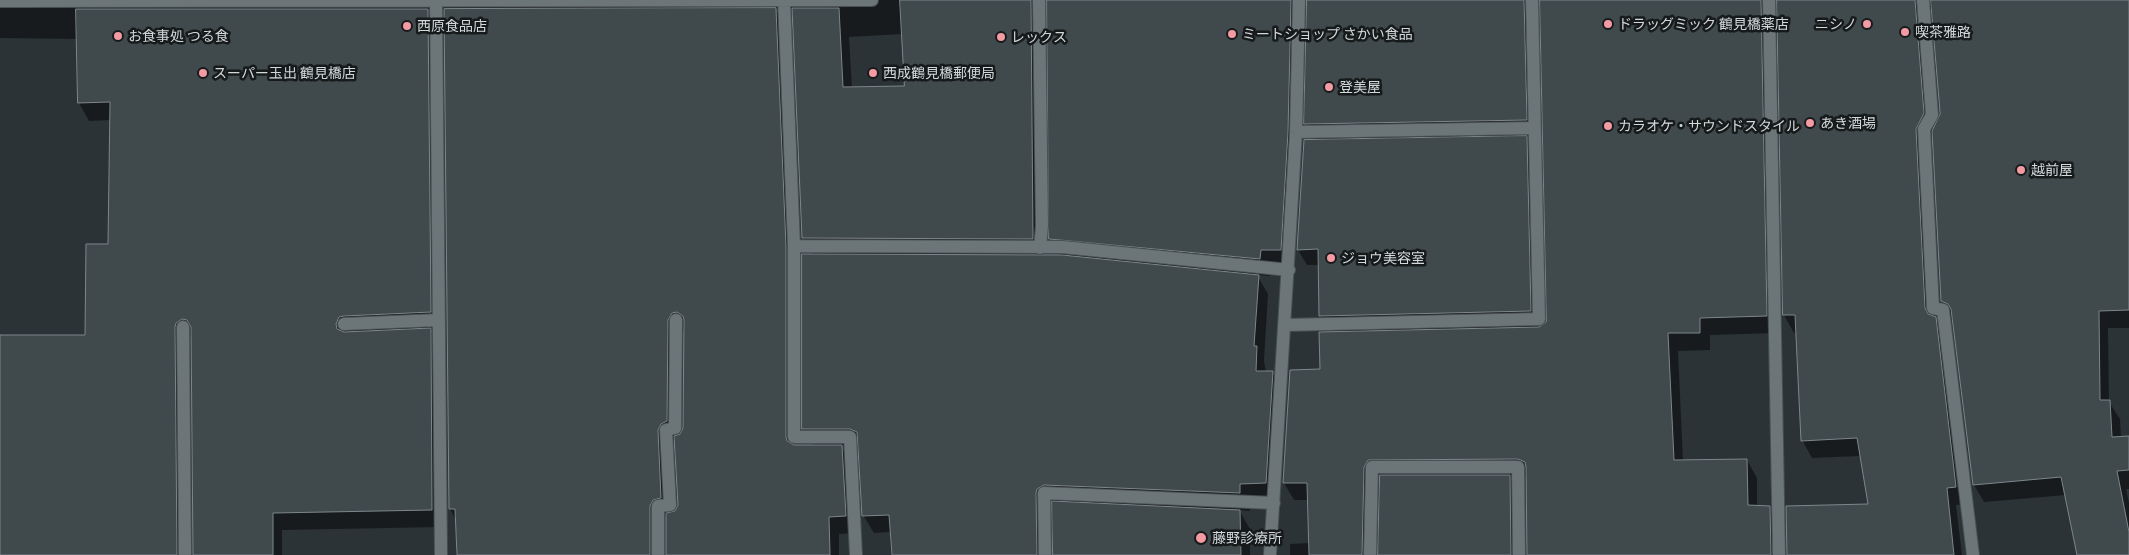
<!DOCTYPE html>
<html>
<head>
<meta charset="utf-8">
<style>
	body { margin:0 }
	canvas { display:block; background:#2b3336 }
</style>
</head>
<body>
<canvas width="2129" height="555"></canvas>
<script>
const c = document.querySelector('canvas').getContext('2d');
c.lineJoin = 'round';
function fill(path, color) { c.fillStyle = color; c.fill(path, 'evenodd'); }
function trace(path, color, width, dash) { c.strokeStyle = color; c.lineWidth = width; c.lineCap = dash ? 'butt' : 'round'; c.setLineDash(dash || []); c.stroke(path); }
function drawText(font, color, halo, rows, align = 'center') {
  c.font = font + ' Barlow,"Noto Sans JP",sans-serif'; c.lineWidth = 5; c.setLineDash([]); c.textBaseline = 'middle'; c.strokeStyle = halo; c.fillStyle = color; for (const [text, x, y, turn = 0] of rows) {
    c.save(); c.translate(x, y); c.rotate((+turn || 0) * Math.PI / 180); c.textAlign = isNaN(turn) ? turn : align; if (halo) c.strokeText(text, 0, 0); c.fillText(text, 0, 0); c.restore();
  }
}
const shadow = new Path2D(`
	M 0,0 L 2129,0 L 2129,328 L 2108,328 L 2109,402 L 2120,419 L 2121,438 L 2129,438 L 2129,489 L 2126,489 L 2129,503 L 2129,555 L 2078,555 L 2066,495 L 1984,502 L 1974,485 L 1952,319 L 1942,301 L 1941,115 L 1933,10 L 1929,10 L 1924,19 L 1933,131 L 1925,148 L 1934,318 L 1945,336 L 1966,504 L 1956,505 L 1962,555 L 1788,555 L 1870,505 L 1861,456 L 1812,458 L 1802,440 L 1797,333 L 1794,333 L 1784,315 L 1779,10 L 1774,11 L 1776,333 L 1710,335 L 1710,350 L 1678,351 L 1683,461 L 1747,460 L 1757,478 L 1757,507 L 1769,507 L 1779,525 L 1780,555 L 1528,555 L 1527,477 L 1510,477 L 1519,494 L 1520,555 L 1379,555 L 1381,477 L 1375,480 L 1372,555 L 1290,555 L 1290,544 L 1310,543 L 1308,500 L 1294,500 L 1284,483 L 1321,371 L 1331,333 L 1320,316 L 1319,265 L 1307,265 L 1298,250 L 1316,141 L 1306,123 L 1308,10 L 1302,13 L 1290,267 L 1270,268 L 1270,276 L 1257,275 L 1268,294 L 1264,361 L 1266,372 L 1272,372 L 1283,390 L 1276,501 L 1249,501 L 1250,511 L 1239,510 L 1250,529 L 1250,555 L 1054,555 L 1054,503 L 1050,504 L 1046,555 L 891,555 L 890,532 L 874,533 L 863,515 L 859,446 L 841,446 L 852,464 L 855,533 L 839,534 L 839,555 L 667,555 L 667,516 L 663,517 L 659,555 L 456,555 L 456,520 L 450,509 L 445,10 L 427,10 L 437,27 L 440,330 L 430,330 L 440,347 L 442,527 L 282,530 L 282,555 L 194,555 L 192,336 L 186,340 L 186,555 L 0,555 L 0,336 L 86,336 L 109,246 L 111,120 L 89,121 L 79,103 L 78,39 L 0,38 ZM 775,9 L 794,9 L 803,238 L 813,255 L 803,429 L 814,446 L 795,446 L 795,265 L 786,27 ZM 1048,10 L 1050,238 L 1061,256 L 1042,256 L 1040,18 L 1044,11 ZM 1542,10 L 1547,324 L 1539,329 L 1535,153 L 1526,137 L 1536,137 L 1537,11 ZM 427,26 L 429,26 L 432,318 L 429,318 ZM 903,34 L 905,87 L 852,88 L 849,37 ZM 685,330 L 684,428 L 681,435 L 676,437 L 677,338 L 679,333 ZM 676,439 L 679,505 L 676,512 L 671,514 L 667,448 L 670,442 Z`);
const building = new Path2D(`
	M 900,0 L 1031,0 L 1033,239 L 802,238 L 792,8 L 839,8 L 843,87 L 904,86 Z
	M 1047,0 L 1291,0 L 1288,132 L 1281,250 L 1261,250 L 1260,259 L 1049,239 Z
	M 1307,0 L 1524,0 L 1527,120 L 1304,124 Z
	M 1540,0 L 1761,0 L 1767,316 L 1700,318 L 1700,333 L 1668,333 L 1674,460 L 1747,459 L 1748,505 L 1770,506 L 1771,555 L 1527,555 L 1526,467 L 1525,462 L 1518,459 L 1368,460 L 1364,467 L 1362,555 L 1309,555 L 1307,483 L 1283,483 L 1290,370 L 1320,369 L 1319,332 L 1539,327 L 1546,322 Z
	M 1777,0 L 1915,0 L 1924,113 L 1916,129 L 1925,308 L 1928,314 L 1936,317 L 1956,487 L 1947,488 L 1954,555 L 1787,555 L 1786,506 L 1868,504 L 1857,438 L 1801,441 L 1795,315 L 1783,315 Z
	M 1931,0 L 2129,0 L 2129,310 L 2099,311 L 2100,400 L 2110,400 L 2112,437 L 2129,436 L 2129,470 L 2117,471 L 2129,532 L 2129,555 L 2077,555 L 2061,477 L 1973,485 L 1951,309 L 1948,304 L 1941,301 L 1932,131 L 1940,114 Z
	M 776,8 L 786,246 L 786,437 L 787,441 L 794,445 L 842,445 L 846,516 L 829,517 L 830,555 L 666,555 L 666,513 L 675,511 L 678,505 L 674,436 L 680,434 L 683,428 L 684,320 L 683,316 L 677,312 L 672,313 L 668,320 L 667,421 L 661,424 L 658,430 L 661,498 L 653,500 L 650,506 L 650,555 L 457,555 L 455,509 L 449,509 L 444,9 Z
	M 76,9 L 428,9 L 431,312 L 344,316 L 339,317 L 336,324 L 337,329 L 344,332 L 431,328 L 432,510 L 273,513 L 273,555 L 193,555 L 191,327 L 187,320 L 182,319 L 176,323 L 175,327 L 177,555 L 0,555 L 0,335 L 85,335 L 86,244 L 108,244 L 110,102 L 78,103 Z
	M 1527,136 L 1531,311 L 1319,316 L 1318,249 L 1297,250 L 1304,140 Z
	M 802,254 L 1062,255 L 1259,275 L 1254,346 L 1257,346 L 1256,371 L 1273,371 L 1266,483 L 1240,484 L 1240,493 L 1044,485 L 1037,489 L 1036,493 L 1037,555 L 892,555 L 889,515 L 862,516 L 857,432 L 850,429 L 802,429 Z
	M 1380,475 L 1510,475 L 1511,555 L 1378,555 Z
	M 1052,501 L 1240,510 L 1241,555 L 1053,555 Z`);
const minor = new Path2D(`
	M 436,0 L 441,555
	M 784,0 L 794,246 L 794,437 L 850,437 L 856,555
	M 1039,0 L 1042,226 L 1040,248
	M 1769,0 L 1779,555
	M 1923,0 L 1932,115 L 1924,129 L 1933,308 L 1943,310 L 1973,555
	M 0,1 L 872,0
	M 1296,132 L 1535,128
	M 794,246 L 1062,247 L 1289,270
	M 344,324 L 439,320
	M 1286,325 L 1539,319 L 1532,0
	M 183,327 L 185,555
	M 658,555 L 658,506 L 670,505 L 666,430 L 675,428 L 676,320
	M 1045,555 L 1044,493 L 1274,503
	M 1270,555 L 1296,132 L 1299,0
	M 1370,555 L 1372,467 L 1518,467 L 1519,555`);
const markers = [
	[1608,24,5,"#f49aa3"],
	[1867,24,5,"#f49aa3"],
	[407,26,5,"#f49aa3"],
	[1905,32,5,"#f49aa3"],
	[1232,34,5,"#f49aa3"],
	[118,36,5,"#f49aa3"],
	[1001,37,5,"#f49aa3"],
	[203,73,5,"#f49aa3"],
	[873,73,5,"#f49aa3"],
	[1329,87,5,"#f49aa3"],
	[1810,123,5,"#f49aa3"],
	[1608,126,5,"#f49aa3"],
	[2021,170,5,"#f49aa3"],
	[1331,258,5,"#f49aa3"],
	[1201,538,6,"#f49aa3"]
];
const poiNames = [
	["ドラッグミック 鶴見橋薬店",1618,24],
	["ニシノ",1857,24,"right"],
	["西原食品店",417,26],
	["喫茶雅路",1915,32],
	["ミートショップ さかい食品",1242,34],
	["お食事処 つる食",128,36],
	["レックス",1011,37],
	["スーパー玉出 鶴見橋店",213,73],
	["西成鶴見橋郵便局",883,73],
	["登美屋",1339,87],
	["あき酒場",1820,123],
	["カラオケ・サウンドスタイル",1618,126],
	["越前屋",2031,170],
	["ジョウ美容室",1341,258],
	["藤野診療所",1212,538]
];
fill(shadow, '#0007');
fill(building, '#40494c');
trace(building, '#7d868a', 1);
trace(minor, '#495053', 14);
trace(minor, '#6c7679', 12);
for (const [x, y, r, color] of markers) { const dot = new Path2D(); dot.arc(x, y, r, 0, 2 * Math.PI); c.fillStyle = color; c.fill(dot); trace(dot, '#161a1b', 2); }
drawText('14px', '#d3d8da', '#161a1b', poiNames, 'left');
</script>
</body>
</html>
